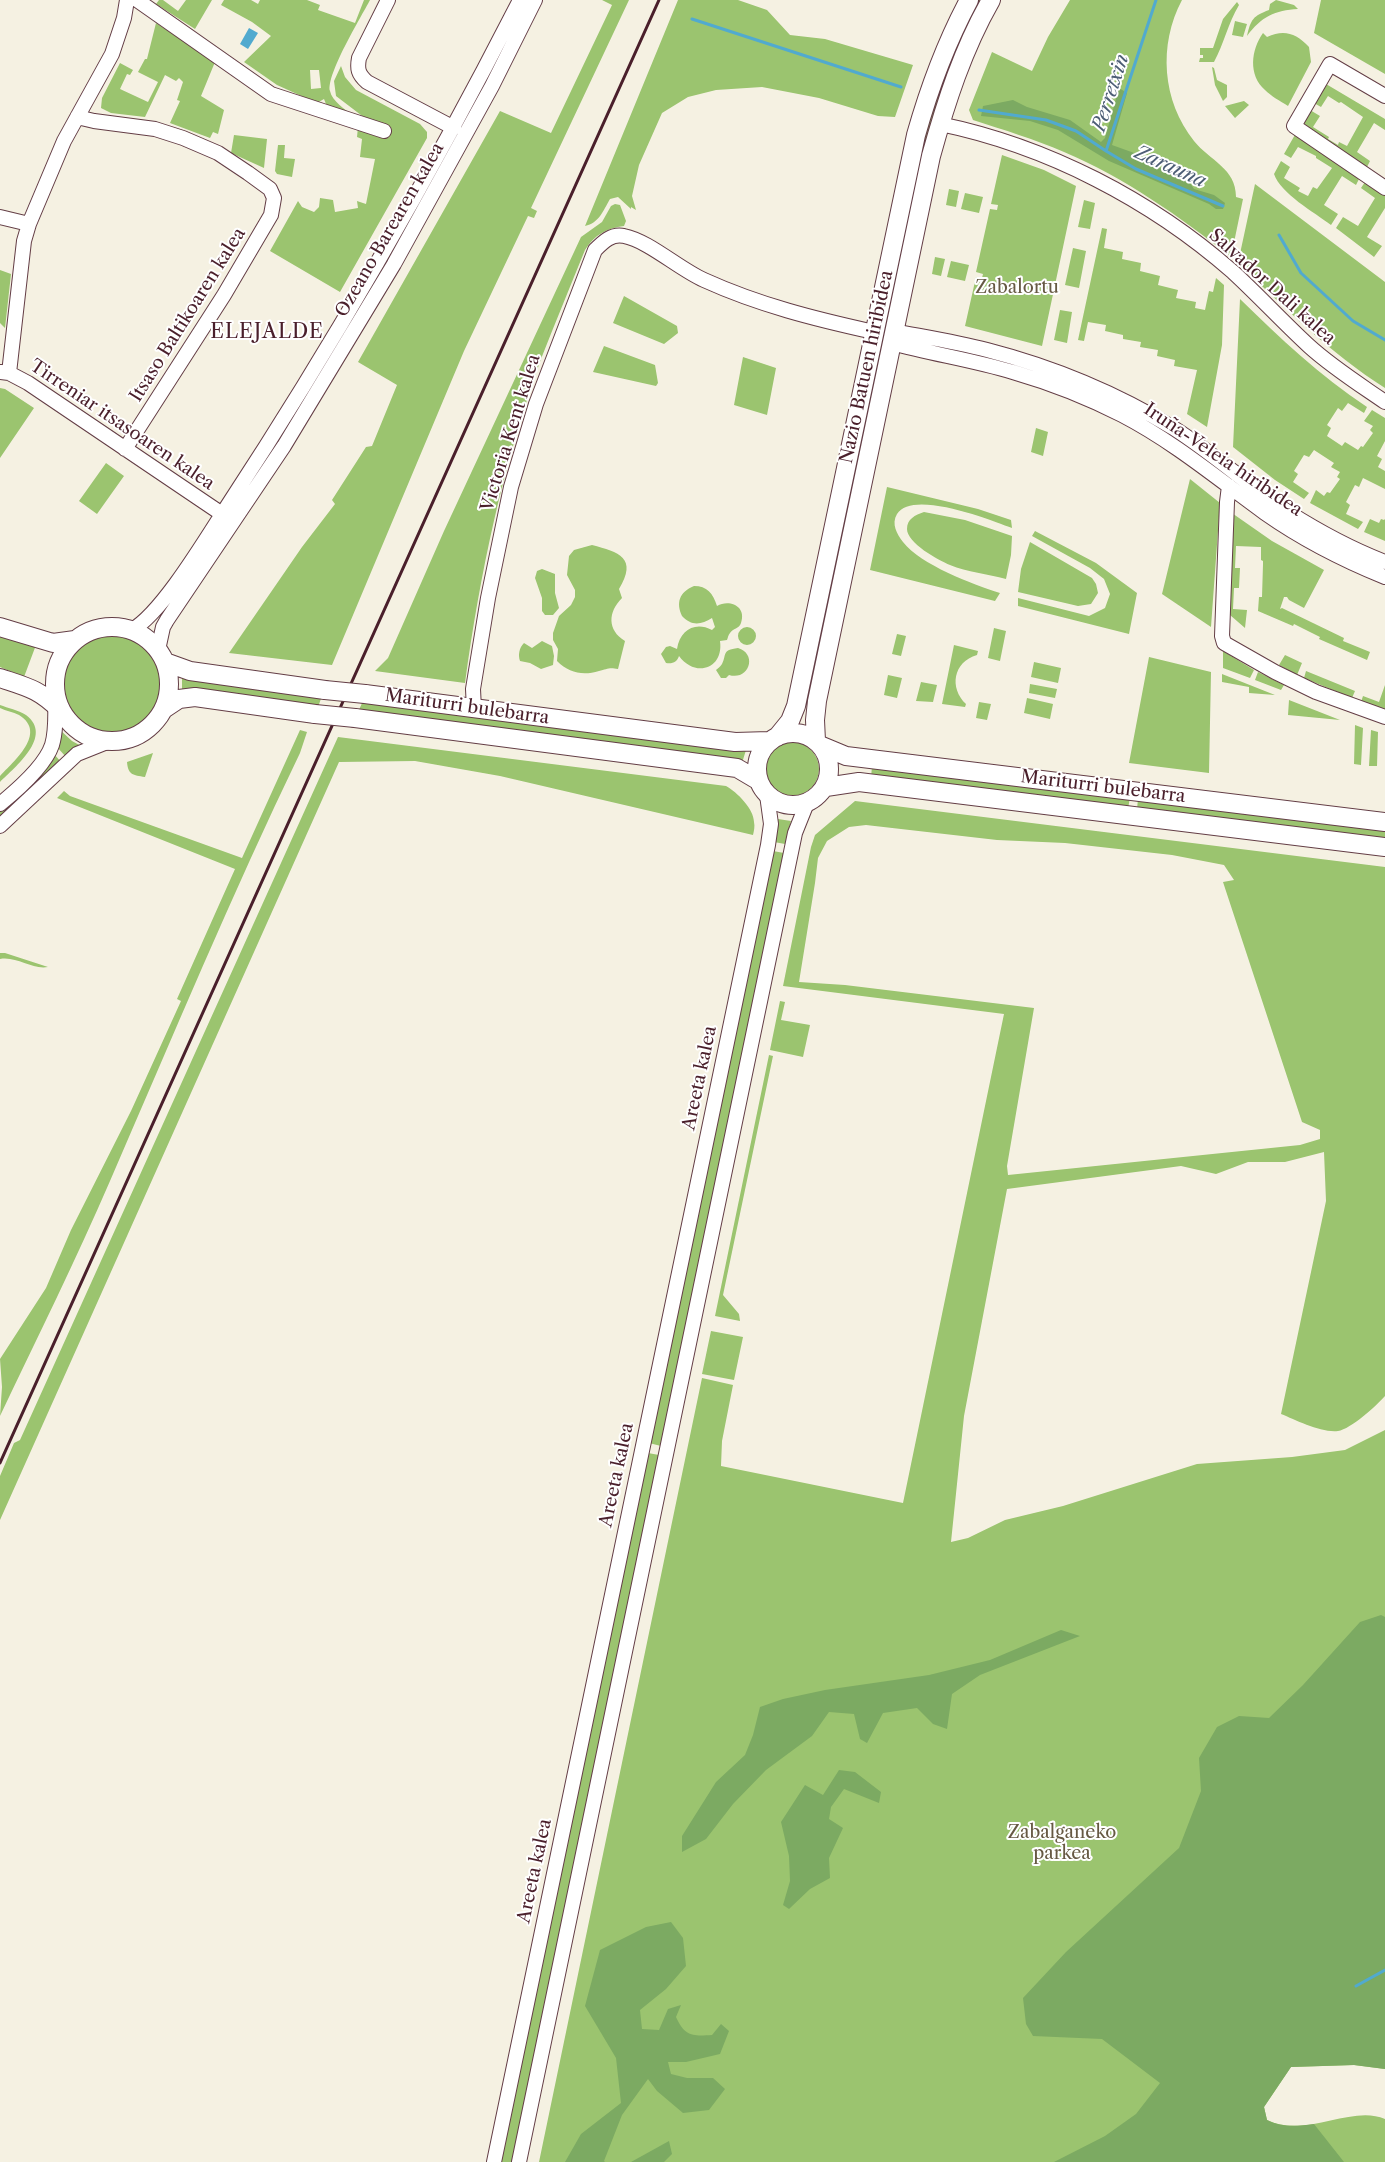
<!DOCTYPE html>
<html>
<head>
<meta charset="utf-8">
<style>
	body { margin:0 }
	canvas { display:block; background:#f5f1e2 }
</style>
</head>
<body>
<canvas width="1385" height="2162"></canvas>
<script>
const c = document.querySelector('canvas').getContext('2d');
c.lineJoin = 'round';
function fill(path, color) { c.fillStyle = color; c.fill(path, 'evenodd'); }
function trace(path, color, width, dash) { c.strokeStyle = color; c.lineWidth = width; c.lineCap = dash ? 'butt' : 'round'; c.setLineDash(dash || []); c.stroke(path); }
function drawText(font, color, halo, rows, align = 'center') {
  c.font = font + ' "Libre Caslon Text",serif'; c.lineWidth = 4; c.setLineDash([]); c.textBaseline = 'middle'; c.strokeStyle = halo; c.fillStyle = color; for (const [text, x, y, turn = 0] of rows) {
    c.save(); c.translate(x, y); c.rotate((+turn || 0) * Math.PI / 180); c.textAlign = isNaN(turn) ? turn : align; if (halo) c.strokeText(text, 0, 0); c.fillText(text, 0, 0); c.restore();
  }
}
const green = new Path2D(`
	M 159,0 L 163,0 L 178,11 L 186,0 L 212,0 L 195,29 L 156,4 Z
	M 224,0 L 251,0 L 258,4 L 260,0 L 307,0 L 320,5 L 318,10 L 355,23 L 364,0 L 370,0 C 361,17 326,75 330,91 C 332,101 345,109 353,116 L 328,109 L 324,99 L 317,103 L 277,85 L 244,62 L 271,36 L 252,22 L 221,5 ZM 310,70 L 319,70 L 321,88 L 311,89 Z
	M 602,0 L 629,0 L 531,208 L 537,211 L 534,218 L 528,216 L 464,351 L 332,665 L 229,653 L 302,547 L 335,504 L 332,500 L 366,447 L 372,446 L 397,385 L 358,362 L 500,111 L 551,133 L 612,5 Z
	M 678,0 L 738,0 L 767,10 L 790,35 L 825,39 L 913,65 L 895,117 L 878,116 L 819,98 L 762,87 L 716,90 L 688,97 L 662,113 L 639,165 L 632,196 L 636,210 L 631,207 L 631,209 L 618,197 L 610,199 C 603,211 599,223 585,226 Z
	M 975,0 L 984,0 L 964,42 L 812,696 L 804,694 L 932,101 Z
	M 1070,0 L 1182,0 C 1158,45 1162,101 1194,141 C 1210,161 1236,168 1236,197 L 1243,199 L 1231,257 C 1179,216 1125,178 1064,152 C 1034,139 1004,130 973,120 L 969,110 L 992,52 L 1032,71 L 1048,37 Z
	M 1276,0 L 1294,5 L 1298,9 C 1275,10 1261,17 1247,36 C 1251,19 1253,16 1269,10 L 1270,4 Z
	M 1321,0 L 1385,0 L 1385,74 L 1314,33 Z
	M 1237,2 L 1239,5 C 1228,23 1224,44 1214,62 L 1199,62 L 1200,58 L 1203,58 L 1203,55 L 1200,55 L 1200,48 L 1213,48 L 1223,19 Z
	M 1235,21 L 1247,24 L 1243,37 L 1232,35 Z
	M 156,23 L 215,62 L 201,96 L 224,110 L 218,134 L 213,132 L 210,138 L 170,123 L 180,101 L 177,100 L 183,82 L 179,78 L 176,81 L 165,75 L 145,117 L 111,113 L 101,108 L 102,98 L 120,63 L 133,70 L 130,75 L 127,74 L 120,89 L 148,102 L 158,82 L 138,72 L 145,59 L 147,59 Z
	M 1263,33 L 1267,37 C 1284,29 1296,33 1309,47 L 1311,62 L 1288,106 C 1280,101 1271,96 1265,90 C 1248,75 1251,50 1263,33 Z
	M 341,66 L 345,77 L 356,90 L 420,124 L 427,132 L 427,138 L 340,292 L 270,251 L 298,201 L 302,207 L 314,212 L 319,207 L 320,198 L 333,200 L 335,212 L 358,208 L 357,201 L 366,204 L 375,159 L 360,157 L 362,139 L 357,137 L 358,127 L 374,125 L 336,96 L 334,81 Z
	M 1212,67 L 1214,68 L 1217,80 L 1227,85 L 1227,97 L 1223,101 L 1215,85 Z
	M 1326,84 L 1385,119 L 1385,130 L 1374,123 L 1357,152 L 1370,161 L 1367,167 L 1363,168 L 1300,126 L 1310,110 L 1320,116 L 1313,127 L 1329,137 L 1328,139 L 1338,145 L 1339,142 L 1347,146 L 1363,117 L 1341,102 L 1339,103 L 1328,96 L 1321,107 L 1314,103 Z
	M 1244,101 L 1249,105 L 1235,118 L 1225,106 Z
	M 1296,133 L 1359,179 L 1356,185 L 1342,176 L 1324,205 L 1338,214 L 1331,225 C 1314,212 1281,194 1274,174 L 1281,161 L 1290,167 L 1284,178 L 1300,188 L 1298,191 L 1308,196 L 1313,187 L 1317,189 L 1332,168 L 1316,158 L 1316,156 L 1298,147 L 1291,158 L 1284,154 Z
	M 234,135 L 267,139 L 264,168 L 231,153 Z
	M 278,145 L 285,145 L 284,158 L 295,159 L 292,177 L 277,174 L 275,171 Z
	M 1002,155 L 1044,170 L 1076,186 L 1042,346 L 965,326 L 976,277 L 982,278 L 983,274 L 976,272 L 990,209 L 997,210 L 998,205 L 991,204 Z
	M 1365,182 L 1385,193 L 1385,208 L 1367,237 L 1382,246 L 1374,257 L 1336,228 L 1343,217 L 1358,226 L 1375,198 L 1361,188 Z
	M 1255,184 L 1385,282 L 1385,388 C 1330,353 1285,308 1238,263 Z
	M 949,189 L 959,191 L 956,207 L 946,205 Z
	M 965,193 L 983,197 L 979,213 L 961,209 Z
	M 1084,200 L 1095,203 L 1090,229 L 1078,227 Z
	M 615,204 L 620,205 L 626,221 L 624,226 C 607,228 594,235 585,250 C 570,287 555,323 541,359 C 503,464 480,573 465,683 L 375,671 L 388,658 L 444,531 L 581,237 L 602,222 L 611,206 Z
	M 1102,228 L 1107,229 L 1104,248 L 1123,252 L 1122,259 L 1141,263 L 1140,271 L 1160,276 L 1158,285 L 1178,290 L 1176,298 L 1196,302 L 1195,308 L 1205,310 L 1209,291 L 1213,292 L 1216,278 L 1224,285 L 1222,345 L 1207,427 L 1187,414 L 1197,370 L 1174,366 L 1175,360 L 1157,356 L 1158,350 L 1140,347 L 1141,342 L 1123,339 L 1123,335 L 1105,331 L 1106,325 L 1088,322 L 1084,341 L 1078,340 Z
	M 1073,248 L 1086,251 L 1079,288 L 1065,285 Z
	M 935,257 L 945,259 L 941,276 L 932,274 Z
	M 951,261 L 969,265 L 965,281 L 947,277 Z
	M 0,270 L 11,274 L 5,328 L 0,323 Z
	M 624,296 L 677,326 L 678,333 L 664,344 L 613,323 Z
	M 1240,299 C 1280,338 1320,376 1367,407 L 1364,413 L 1348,403 L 1342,411 L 1338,408 L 1327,425 L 1331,428 L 1327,436 L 1342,446 L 1345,442 L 1358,450 L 1361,446 L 1363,447 L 1373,433 L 1370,430 L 1373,426 L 1364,421 L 1372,410 L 1385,418 L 1385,441 L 1377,456 L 1382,459 L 1378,467 L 1385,471 L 1385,489 L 1363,478 L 1359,487 L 1355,485 L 1346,502 L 1350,505 L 1346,514 L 1363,522 L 1358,529 L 1310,503 L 1316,490 L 1324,496 L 1327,492 L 1330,493 L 1340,479 L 1337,477 L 1340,472 L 1331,467 L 1334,463 L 1314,450 L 1309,457 L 1304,455 L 1294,471 L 1298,474 L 1293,482 L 1309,493 L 1304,499 L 1275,480 L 1233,447 Z
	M 1060,310 L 1072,312 L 1067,343 L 1054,340 Z
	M 604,346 L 655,365 L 658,383 L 656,386 L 593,372 Z
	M 743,357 L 776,368 L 767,415 L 734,405 Z
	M 0,388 L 5,389 L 34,408 L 0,458 Z
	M 1036,428 L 1048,432 L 1043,456 L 1031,452 Z
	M 106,463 L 124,476 L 97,514 L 79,501 Z
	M 1190,479 L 1220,503 L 1211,627 L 1162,594 Z
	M 887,487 L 978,509 L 1011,520 L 1012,528 C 991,520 912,489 897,514 C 891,524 897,534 903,542 C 921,565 972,584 1000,593 L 995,601 L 870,570 Z
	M 1229,511 L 1272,541 L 1324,570 L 1304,608 L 1289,600 L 1287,597 L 1284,597 L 1280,609 L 1282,608 L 1344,638 L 1343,641 L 1370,652 L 1367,660 L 1319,639 L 1320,637 L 1294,624 L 1293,626 L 1258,611 L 1259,597 L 1262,597 L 1263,564 L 1263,561 L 1261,560 L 1261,547 L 1236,546 L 1235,568 L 1240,568 L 1239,588 L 1234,588 L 1233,609 L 1247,610 L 1245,628 L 1230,615 Z
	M 924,512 L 965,520 L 1012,536 L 1011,555 L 1006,579 C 988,574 967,572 950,565 C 938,560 907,543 907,529 C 907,519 915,515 924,512 Z
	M 1370,519 L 1379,523 L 1381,519 L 1384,520 L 1385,519 L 1385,541 L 1364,532 Z
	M 1035,531 L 1096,563 L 1137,593 L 1129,634 L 1018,606 L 1018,598 L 1089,616 L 1105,608 L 1110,594 L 1104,579 L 1090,568 L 1032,536 Z
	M 1030,542 L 1092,578 L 1096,584 L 1098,593 L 1091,604 L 1078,606 L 1018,592 L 1021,569 Z
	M 592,545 C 619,552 638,558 619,589 L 622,598 C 608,612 607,630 625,641 L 618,669 C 609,667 607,669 599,671 C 583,676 569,673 557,661 L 558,649 L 553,640 L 553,633 L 559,616 L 571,605 L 575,597 L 575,590 L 567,575 L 569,556 L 574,550 Z
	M 542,569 L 555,574 L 555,593 L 559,608 L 553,615 L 545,615 L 542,611 L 542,598 L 535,578 L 537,571 Z
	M 694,586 C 707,586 713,593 717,606 C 729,599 747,606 741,623 C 739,629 733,628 730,633 C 728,635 728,638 727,640 L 720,641 C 724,669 695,678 679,656 C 677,662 673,664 666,663 L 661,654 L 666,647 L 670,646 L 677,649 C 680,630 695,621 712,630 L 715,627 L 712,618 C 701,625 691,626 682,616 C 676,603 679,592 694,586 Z
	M738 636a9 9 0 1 1 18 0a9 9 0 1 1-18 0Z
	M 994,628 L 1006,631 L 1000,661 L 988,658 Z
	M 0,632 L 36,645 L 24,677 L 0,667 Z
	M 897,634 L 906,636 L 901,656 L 892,654 Z
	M62 684a50 50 0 1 1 100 0a50 50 0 1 1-100 0Z
	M 542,641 L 552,646 L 554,656 L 553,665 L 541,669 L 530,663 L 520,661 C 518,655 519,648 524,643 L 532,648 Z
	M 954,645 L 978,651 L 977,655 C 953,662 949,688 966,704 L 965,707 L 942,704 Z
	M 738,648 C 758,654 749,681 729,675 L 726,678 L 721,678 L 716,670 C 718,668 720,667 722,664 C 727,655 721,650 738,648 Z
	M 1223,651 L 1254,670 L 1250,678 L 1223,668 Z
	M 1285,655 L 1302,663 L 1297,675 L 1279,665 Z
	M 1149,657 L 1211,672 L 1209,773 L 1129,763 Z
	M 1034,662 L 1061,668 L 1058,683 L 1031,677 Z
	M 1306,671 L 1355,691 L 1352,698 L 1304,678 Z
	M 1258,672 L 1284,685 L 1281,690 L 1255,680 Z
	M 1222,674 L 1275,695 L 1249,693 L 1249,687 L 1222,682 Z
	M 888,675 L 902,678 L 897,698 L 884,695 Z
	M 182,677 L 322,696 L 318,707 L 182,689 Z
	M 921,682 L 937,685 L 933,702 L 916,701 Z
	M 1030,684 L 1057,689 L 1055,698 L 1029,693 Z
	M 1385,685 L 1385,710 L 1361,702 L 1363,696 L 1379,702 Z
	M 1027,698 L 1053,704 L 1050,719 L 1024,713 Z
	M 1289,700 L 1340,720 L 1288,715 Z
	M 363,701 L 746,750 L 742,763 L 358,712 Z
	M 979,702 L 991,704 L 987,720 L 976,718 Z
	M 0,705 C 8,708 18,710 26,715 C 54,736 15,767 0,782 L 0,776 C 13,762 48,733 19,715 C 13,712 6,711 0,708 Z
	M 1355,725 L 1363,728 L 1361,765 L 1354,764 Z
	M 58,728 L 72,741 L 83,747 L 66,757 L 57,747 Z
	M 300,730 L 307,732 L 300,753 C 232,894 172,1038 110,1181 C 76,1260 37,1338 0,1416 L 2,1387 L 0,1359 L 46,1288 L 71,1230 L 131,1111 L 181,1001 L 177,999 L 235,869 L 57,798 L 64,791 L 70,796 L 242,858 Z
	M 1371,730 L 1378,732 L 1377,766 L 1369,766 Z
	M 338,737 L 726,786 C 737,792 754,809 754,822 C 755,826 754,831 753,835 L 500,776 L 415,761 L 339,762 L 0,1520 L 0,1476 L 14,1443 L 20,1440 Z
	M765 769a27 27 0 1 1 54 0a27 27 0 1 1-54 0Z
	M 53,753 L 62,763 L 0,822 L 0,810 Z
	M 153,753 L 145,777 C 133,775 128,775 127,762 Z
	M 872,766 L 1130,797 L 1128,809 L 871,778 Z
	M 1138,798 L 1385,828 L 1385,840 L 1137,810 Z
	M 855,801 L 1385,867 L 1385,1396 C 1376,1406 1351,1429 1338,1431 C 1321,1433 1296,1420 1281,1414 L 1326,1201 L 1324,1152 L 1285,1162 L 1248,1162 L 1216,1174 L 1181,1166 L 1007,1189 L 964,1416 L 951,1542 L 968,1538 L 1005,1520 L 1063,1506 L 1197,1464 L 1292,1457 L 1345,1450 L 1385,1430 L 1385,2069 L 1354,2065 L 1291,2067 L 1264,2107 L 1267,2120 C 1306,2139 1352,2104 1385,2119 L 1385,2162 L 539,2162 L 702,1378 L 733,1385 L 722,1441 L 721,1466 L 903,1503 L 1004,1014 L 783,986 L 811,847 L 815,835 ZM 866,825 L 997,840 L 1065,843 L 1172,855 L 1224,865 L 1234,880 L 1223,882 L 1302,1122 L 1320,1130 L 1320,1139 L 1300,1145 L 1008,1175 L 1007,1166 L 1034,1008 L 845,985 L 799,982 L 815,883 L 818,858 L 827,841 L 849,827 Z
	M 778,819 L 791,821 L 785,844 L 774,842 Z
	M 773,851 L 784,853 L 661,1446 L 649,1443 Z
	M 0,953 L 5,953 L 48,967 C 32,970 17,956 0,959 Z
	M 780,1001 L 785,1002 L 781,1020 L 810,1025 L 803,1057 L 770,1050 Z
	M 769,1055 L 773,1056 L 723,1295 L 739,1314 L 740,1321 L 715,1316 Z
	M 711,1331 L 743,1337 L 734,1380 L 702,1374 Z
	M 648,1453 L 659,1455 L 512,2162 L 500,2162 Z`);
const forest = new Path2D(`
	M 1119,88 L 1127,93 L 1112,145 L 1137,154 L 1142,161 L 1152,162 L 1164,170 L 1188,180 L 1194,189 L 1214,195 L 1225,203 L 1223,209 L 1216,209 L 1209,204 L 1109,161 L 1058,130 L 1030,121 L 981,116 L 983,106 L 1013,100 L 1027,107 L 1070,120 L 1101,142 L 1105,138 Z
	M 1381,1615 L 1385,1617 L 1385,2069 L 1354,2065 L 1291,2067 L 1264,2107 L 1267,2120 C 1283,2128 1297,2126 1314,2124 L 1344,2162 L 1054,2162 L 1105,2136 L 1136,2114 L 1160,2083 L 1102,2039 L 1033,2036 L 1026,2024 L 1023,1998 L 1066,1952 L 1179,1848 L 1201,1791 L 1199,1758 L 1217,1727 L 1239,1716 L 1269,1718 L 1303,1685 L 1360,1622 Z
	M 1061,1630 L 1080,1636 L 980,1675 L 952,1694 L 947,1729 L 933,1724 L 917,1708 L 883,1713 L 867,1743 L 860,1739 L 854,1714 L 829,1712 L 812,1736 L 766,1770 L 733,1804 L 706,1839 L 682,1852 L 682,1836 L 716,1782 L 745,1755 L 753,1735 L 760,1707 L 783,1699 L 825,1690 L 929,1675 L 990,1660 Z
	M 839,1770 L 855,1772 L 881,1792 L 879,1803 L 844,1789 L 831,1807 L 829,1819 L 843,1828 L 829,1858 L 830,1878 L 810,1889 L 789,1909 L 783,1905 L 790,1881 L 789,1856 L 781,1822 L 805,1785 L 823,1795 Z
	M 671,1922 L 683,1938 L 686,1966 L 666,1989 L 640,2010 L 642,2029 L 659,2030 L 668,2009 L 681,2005 L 676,2017 C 685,2037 693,2036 712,2035 L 721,2024 L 729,2031 L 720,2054 L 686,2062 L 668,2062 L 671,2074 L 687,2078 L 713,2078 L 725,2089 L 709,2110 L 683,2113 L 657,2091 L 648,2079 L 622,2115 L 604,2161 L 605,2162 L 565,2162 L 581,2134 L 621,2103 L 616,2058 L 585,2006 L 600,1950 L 646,1927 Z
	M 669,2141 L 672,2154 L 664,2162 L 631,2162 Z`);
const water = new Path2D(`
	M 249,28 L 258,33 L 248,49 L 240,44 Z`);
const stream = new Path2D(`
	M 692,19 L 901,87
	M 979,110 L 1046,120 L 1076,131 L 1106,151 L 1156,0
	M 1106,151 L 1136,169 L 1223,206
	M 1279,235 L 1301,273 L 1353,321 L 1385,340
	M 1356,1986 L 1385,1970`);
const minor = new Path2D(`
	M 137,0 L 271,94 L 384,131
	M 388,0 L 359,58 C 357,69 358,74 367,82 L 454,128
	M 1385,96 L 1330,64 L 1294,126 L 1385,188
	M 77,117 L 94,121 L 155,129 L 183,138 L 218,153 L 248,173 L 270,189 L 274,198 L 271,215 L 224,295 L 125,449
	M 940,124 C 1047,146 1151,200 1233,272 C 1259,296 1283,322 1309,346 C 1332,367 1359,384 1385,402
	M 0,217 L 29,224
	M 894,331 C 925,337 957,342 987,350 C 1053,367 1116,393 1175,429 C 1214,454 1249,486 1288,512 C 1318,531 1351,549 1385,562
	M 892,343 C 932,354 973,360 1013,372 C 1051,383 1087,397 1122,415 C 1174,442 1218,479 1265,513 C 1302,539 1343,560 1385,577
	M 1,372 L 9,373 L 28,383 L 222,514
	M 9,373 L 24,241 L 29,224 L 64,141 L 112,54 L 124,18 L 127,0
	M 1229,486 L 1227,502 L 1222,636 L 1224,643 L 1275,672 L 1316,692 L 1385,717
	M 132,630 C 163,612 207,537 228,505 C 335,342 431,174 520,0
	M 158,650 L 163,627 L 167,620 L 284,446 L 394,264 L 492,86 L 535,0
	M 474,709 L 473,689 L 488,598 L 511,487 L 536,404 L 595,250 C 603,242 612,233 624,236 C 649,241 679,269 704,280 C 759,305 815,319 874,332
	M 0,804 C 16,791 45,766 52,745 C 57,729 55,708 55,690
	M 0,826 L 77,754 L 107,742
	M 494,2162 L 768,845 L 771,824 L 767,795
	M 519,2162 L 795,833 L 807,803`);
const major = new Path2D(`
	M55 684a57 57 0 1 1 114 0a57 57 0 1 1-114 0Z
	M 0,627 L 53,643 L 75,640
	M 165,662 L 190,671 L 325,690
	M 0,678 C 27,687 39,689 60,710
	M 365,694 L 735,742 L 769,741
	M 164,709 L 179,699 L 195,697 L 315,714
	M 355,718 L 737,768 L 759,781
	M757 769a36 36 0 1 1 72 0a36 36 0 1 1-72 0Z
	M 777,737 L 790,721 L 796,706 L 916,135 C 929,89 946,43 969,0
	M 816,741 L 815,720 L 817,701 L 931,156 C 946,102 963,49 991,0
	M 822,746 L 846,756 L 1385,822
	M 826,787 L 859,782 L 1385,847`);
const rail = new Path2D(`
	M 0,1463 L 659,0`);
const majorBridge = new Path2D(`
	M 325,690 L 365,694
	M 315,714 L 355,718`);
const streetNames = [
	["Ozeano Barearen kalea",390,230,-60],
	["Salvador Dali kalea",1272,287,42],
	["Itsaso Baltikoaren kalea",188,315,-58],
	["Nazio Batuen hiribidea",867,367,-78],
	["Tirreniar itsasoaren kalea",122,425,34],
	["Victoria Kent kalea",511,433,-73],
	["Iruña-Veleia hiribidea",1223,460,34],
	["Mariturri bulebarra",467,707,8],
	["Mariturri bulebarra",1103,787,7],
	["Areeta kalea",700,1078,-78],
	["Areeta kalea",617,1475,-78],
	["Areeta kalea",535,1871,-78]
];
const parkNames = [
	["Zabalortu",1017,288],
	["Zabalganeko",1062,1833],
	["parkea",1062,1854]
];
const waterNames = [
	["Perretxin",1111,93,-72],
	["Zarauna",1170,167,24]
];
const quarterNames = [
	["ELEJALDE",267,332]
];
fill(green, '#9bc46f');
fill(forest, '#7caa62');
fill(water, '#51aacf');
trace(stream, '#51aacf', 3);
trace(minor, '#643e46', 16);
trace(major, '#643e46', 20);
trace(minor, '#fff', 14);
trace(major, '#fff', 18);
trace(rail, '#4a1f2b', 3);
trace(majorBridge, '#643e46', 20, []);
trace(majorBridge, '#fff', 18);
drawText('18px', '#4a1f2b', '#fff', streetNames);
drawText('18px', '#665943', '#fff', parkNames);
drawText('italic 19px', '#4d5e75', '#fff', waterNames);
c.letterSpacing = '1px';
drawText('20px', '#4a1f2b', '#fff', quarterNames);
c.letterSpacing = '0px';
</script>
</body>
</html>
